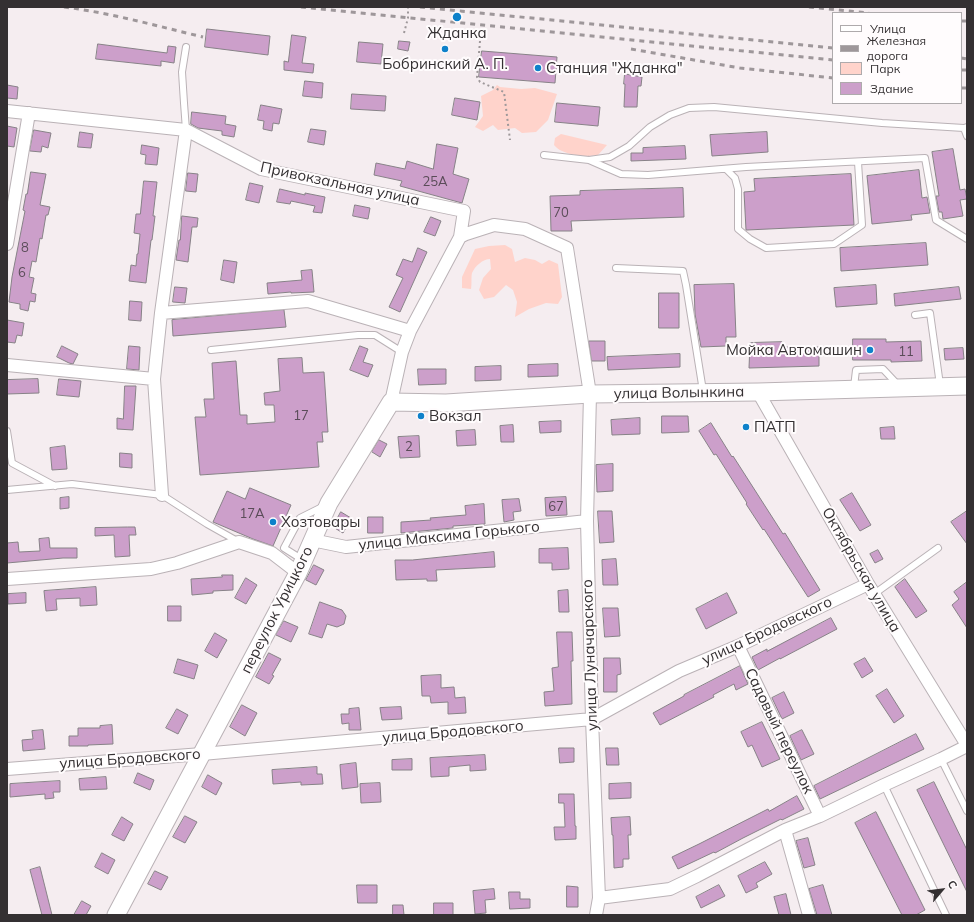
<!DOCTYPE html>
<html>
<head>
<meta charset="utf-8">
<style>
	body { margin:0 }
	#map { position:relative; width:974px; height:922px; overflow:hidden; background:#f5edf0; font-family:Mulish,sans-serif }
	canvas { display:block }
	.frame { position:absolute; inset:0; border:8px solid #343032; pointer-events:none }
	.legend { position:absolute; left:832px; top:12px; width:130px; height:92px; box-sizing:border-box; background:#fffcfd; border:1px solid #aeaaac; margin:0; padding:5px 7px; list-style:none; font-size:12px; color:#343032 }
	.legend li { display:flex; align-items:center; gap:8px; height:20px }
	.legend b { width:20px; border:1px solid #aeaaac }
	.north { position:absolute; left:922px; top:870px; width:40px; height:40px; -webkit-text-stroke:3px #fffcfd; paint-order:stroke; rotate:62deg; font-size:11px; font-weight:700; line-height:16px; text-align:center; color:#343032 }
	.north::after { content:''; display:block; margin:auto; width:14px; height:18px; background:#343032; clip-path:polygon(50% 0,100% 100%,50% 72%,0 100%) }
</style>
</head>
<body>
<div id="map">
<canvas width="974" height="922"></canvas>
<div class="frame"></div>
<ul class="legend">
<li><b style="height:5px;background:#fff"></b>Улица</li>
<li><b style="height:5px;background:#9e979a"></b>Железная дорога</li>
<li><b style="height:11px;background:#ffd3cb"></b>Парк</li>
<li><b style="height:11px;background:#cc9fca"></b>Здание</li>
</ul>
<div class="north">С</div>
</div>
<script>
const c = document.querySelector('canvas').getContext('2d');
c.lineJoin = 'round';
function fill(path, color) { c.fillStyle = color; c.fill(path, 'evenodd'); }
function trace(path, color, width, dash) { c.strokeStyle = color; c.lineWidth = width; c.lineCap = dash ? 'butt' : 'round'; c.setLineDash(dash || []); c.stroke(path); }
function drawText(font, color, halo, rows, align = 'center') {
  c.font = font + ' Mulish,sans-serif'; c.lineWidth = 4; c.setLineDash([]); c.textBaseline = 'middle'; c.strokeStyle = halo; c.fillStyle = color; for (const [text, x, y, turn = 0] of rows) {
    c.save(); c.translate(x, y); c.rotate((+turn || 0) * Math.PI / 180); c.textAlign = isNaN(turn) ? turn : align; if (halo) c.strokeText(text, 0, 0); c.fillText(text, 0, 0); c.restore();
  }
}
const green = new Path2D(`
	M 497,85 L 500,87 L 521,89 L 535,88 L 557,94 L 548,120 L 536,132 L 522,133 L 515,128 L 498,130 L 493,125 L 483,131 L 475,127 L 483,116 L 481,96 L 493,90 Z
	M 561,134 L 607,145 L 598,155 C 586,157 573,156 562,151 C 559,150 556,147 554,145 L 555,138 Z
	M 505,245 L 512,249 L 515,262 L 525,258 L 535,260 L 542,264 L 549,260 L 558,264 L 562,297 L 558,304 L 546,303 L 529,309 L 515,317 L 517,302 L 513,290 L 506,285 L 494,297 L 484,299 L 479,290 L 483,278 L 491,269 L 490,259 C 483,259 475,266 472,273 C 471,277 472,284 471,289 L 462,288 L 462,277 L 475,249 L 489,246 Z`);
const building = new Path2D(`
	M 207,29 L 270,36 L 268,55 L 205,47 Z
	M 292,35 L 306,37 L 302,63 L 314,64 L 313,73 L 284,70 L 284,61 L 288,62 Z
	M 399,41 L 410,42 L 408,51 L 398,49 Z
	M 359,42 L 383,44 L 381,64 L 357,62 Z
	M 98,44 L 167,53 L 168,46 L 176,47 L 174,63 L 161,61 L 161,66 L 96,59 Z
	M 482,51 L 557,57 L 555,83 L 479,77 Z
	M 625,74 L 642,77 L 641,86 L 638,86 L 637,107 L 624,107 L 625,84 L 624,84 Z
	M 305,81 L 323,83 L 322,98 L 303,96 Z
	M 7,85 L 18,87 L 17,99 L 7,98 Z
	M 352,94 L 386,96 L 385,111 L 351,109 Z
	M 455,98 L 480,102 L 477,120 L 452,115 Z
	M 557,103 L 600,107 L 598,126 L 555,122 Z
	M 261,105 L 282,109 L 279,124 L 273,123 L 272,131 L 263,129 L 264,121 L 258,120 Z
	M 192,112 L 226,116 L 225,124 L 236,126 L 234,137 L 222,135 L 222,131 L 198,128 L 191,124 Z
	M 7,126 L 17,128 L 14,147 L 7,146 Z
	M 311,129 L 326,131 L 324,145 L 308,142 Z
	M 34,130 L 51,133 L 48,148 L 42,146 L 41,152 L 30,151 Z
	M 80,132 L 93,134 L 91,148 L 78,147 Z
	M 767,132 L 768,152 L 712,156 L 710,135 Z
	M 437,144 L 458,148 L 453,174 L 469,179 L 462,203 L 400,186 L 402,181 L 374,175 L 376,163 L 405,169 L 407,161 L 433,169 Z
	M 142,145 L 159,148 L 157,165 L 145,164 L 146,155 L 141,154 Z
	M 685,146 L 686,159 L 631,161 L 631,153 L 643,153 L 643,148 Z
	M 953,149 L 960,190 L 965,189 L 967,199 L 960,200 L 963,216 L 943,219 L 942,212 L 939,212 L 936,196 L 939,196 L 932,152 Z
	M 919,170 L 922,198 L 927,197 L 930,213 L 911,215 L 912,220 L 872,224 L 867,176 Z
	M 31,172 L 46,174 L 40,205 L 50,207 L 48,215 L 46,215 L 42,239 L 40,238 L 36,262 L 32,261 L 29,277 L 34,278 L 31,293 L 36,294 L 35,302 L 30,301 L 28,311 L 20,309 L 20,304 L 9,302 L 12,277 L 25,211 L 23,210 L 26,194 L 27,194 Z
	M 188,173 L 198,174 L 196,192 L 186,191 Z
	M 851,174 L 854,225 L 747,230 L 746,230 L 744,192 L 755,191 L 754,179 Z
	M 144,181 L 157,182 L 153,216 L 155,216 L 152,240 L 151,240 L 146,283 L 129,281 L 131,265 L 136,266 L 137,254 L 138,254 L 140,234 L 134,233 L 136,214 L 140,214 Z
	M 250,183 L 263,186 L 259,203 L 246,200 Z
	M 683,188 L 684,217 L 571,221 L 572,231 L 551,231 L 550,196 L 580,195 L 580,191 Z
	M 280,189 L 305,195 L 305,193 L 325,197 L 322,213 L 313,212 L 315,206 L 291,201 L 290,204 L 277,202 Z
	M 355,205 L 370,208 L 368,219 L 353,216 Z
	M 182,216 L 198,218 L 197,227 L 192,227 L 188,262 L 176,260 L 179,240 L 180,240 Z
	M 431,217 L 441,221 L 435,236 L 424,232 Z
	M 926,243 L 928,265 L 841,271 L 840,248 Z
	M 418,248 L 427,252 L 400,312 L 389,307 L 403,278 L 396,275 L 403,259 L 412,262 Z
	M 224,260 L 237,262 L 234,283 L 221,280 Z
	M 312,270 L 314,292 L 291,293 L 291,292 L 268,294 L 267,283 L 302,280 L 301,271 Z
	M 734,284 L 736,337 L 726,337 L 726,346 L 701,347 L 695,314 L 694,285 Z
	M 876,285 L 877,304 L 836,307 L 834,288 Z
	M 175,287 L 187,288 L 185,303 L 173,302 Z
	M 959,287 L 961,299 L 895,306 L 894,294 Z
	M 659,293 L 679,293 L 679,328 L 659,328 Z
	M 130,301 L 142,302 L 141,321 L 129,320 Z
	M 284,310 L 286,327 L 173,336 L 172,320 Z
	M 7,320 L 24,323 L 22,336 L 17,335 L 15,343 L 7,342 Z
	M 853,339 L 886,339 L 886,342 L 921,341 L 922,361 L 891,362 L 891,360 L 853,360 Z
	M 589,341 L 605,341 L 605,361 L 592,361 Z
	M 782,342 L 785,347 L 819,347 L 819,366 L 749,368 L 750,343 Z
	M 62,346 L 78,354 L 73,364 L 69,363 L 57,357 Z
	M 129,346 L 140,347 L 139,370 L 127,369 Z
	M 360,346 L 368,349 L 363,362 L 373,365 L 368,377 L 350,370 Z
	M 963,348 L 964,359 L 945,360 L 944,349 Z
	M 680,354 L 680,367 L 608,370 L 607,357 Z
	M 302,358 L 303,373 L 324,372 L 328,432 L 322,432 L 323,442 L 317,442 L 319,467 L 200,475 L 195,417 L 206,417 L 204,399 L 214,399 L 212,363 L 236,361 L 240,415 L 247,415 L 247,424 L 275,422 L 274,405 L 265,405 L 264,393 L 280,391 L 278,359 Z
	M 558,364 L 558,376 L 528,377 L 528,365 Z
	M 501,366 L 501,380 L 475,381 L 475,367 Z
	M 418,369 L 446,369 L 446,384 L 419,385 Z
	M 38,379 L 39,393 L 7,394 L 7,380 Z
	M 59,379 L 81,381 L 79,397 L 57,395 Z
	M 125,386 L 136,386 L 133,430 L 117,429 L 117,418 L 123,419 Z
	M 662,416 L 688,416 L 689,432 L 662,433 Z
	M 640,418 L 640,434 L 612,435 L 611,420 Z
	M 561,421 L 561,432 L 540,433 L 539,422 Z
	M 711,423 L 732,457 L 733,456 L 783,534 L 785,533 L 820,590 L 808,597 L 764,529 L 763,530 L 746,504 L 747,503 L 716,454 L 714,455 L 699,431 Z
	M 513,425 L 514,442 L 501,442 L 500,426 Z
	M 894,427 L 895,439 L 881,439 L 880,428 Z
	M 475,430 L 476,445 L 457,446 L 456,431 Z
	M 419,436 L 420,457 L 400,458 L 398,437 Z
	M 379,440 L 387,444 L 380,457 L 372,452 Z
	M 65,446 L 67,469 L 52,470 L 50,448 Z
	M 120,453 L 132,454 L 132,468 L 120,467 Z
	M 613,464 L 613,491 L 597,492 L 596,465 Z
	M 250,488 L 291,505 L 273,546 L 253,539 L 213,522 L 227,491 L 245,499 Z
	M 852,493 L 871,525 L 860,531 L 840,500 Z
	M 69,497 L 69,508 L 60,509 L 60,498 Z
	M 566,497 L 567,515 L 546,516 L 545,498 Z
	M 519,499 L 521,511 L 513,512 L 514,520 L 504,522 L 502,500 Z
	M 484,504 L 485,524 L 453,526 L 453,528 L 401,533 L 401,522 L 431,520 L 430,518 L 466,515 L 465,506 Z
	M 598,511 L 612,511 L 614,542 L 600,543 Z
	M 967,511 L 967,544 L 951,522 Z
	M 341,512 L 351,518 L 343,533 L 333,527 Z
	M 368,517 L 383,517 L 383,533 L 368,533 Z
	M 128,527 L 135,527 L 136,535 L 129,535 L 130,556 L 115,557 L 114,535 L 95,536 L 95,528 Z
	M 49,538 L 50,548 L 77,548 L 77,558 L 63,558 L 7,563 L 7,543 L 18,542 L 19,552 L 40,551 L 39,539 Z
	M 568,548 L 569,569 L 552,570 L 552,563 L 539,563 L 539,549 Z
	M 878,550 L 883,559 L 875,563 L 870,554 Z
	M 494,552 L 495,567 L 436,570 L 437,581 L 427,581 L 427,579 L 396,580 L 395,560 L 412,560 Z
	M 616,559 L 618,585 L 603,585 L 602,560 Z
	M 314,565 L 324,570 L 316,585 L 306,580 Z
	M 222,575 L 233,575 L 233,590 L 213,591 L 213,593 L 192,595 L 191,579 L 222,577 Z
	M 246,578 L 257,585 L 246,604 L 235,598 Z
	M 905,579 L 927,611 L 916,618 L 895,587 Z
	M 967,582 L 967,628 L 952,605 L 959,599 L 954,592 Z
	M 96,587 L 97,605 L 80,606 L 80,598 L 56,599 L 57,610 L 46,611 L 44,591 Z
	M 568,590 L 569,612 L 559,612 L 558,591 Z
	M 26,593 L 26,603 L 8,604 L 8,594 Z
	M 727,593 L 737,613 L 706,629 L 696,609 Z
	M 320,602 L 342,610 L 346,616 L 344,624 L 337,627 L 327,624 L 322,638 L 309,634 Z
	M 168,606 L 181,606 L 181,621 L 168,621 Z
	M 603,608 L 618,608 L 620,636 L 605,637 Z
	M 831,618 L 837,629 L 780,659 L 780,658 L 758,670 L 752,657 L 767,649 L 767,651 Z
	M 284,621 L 298,627 L 291,642 L 276,635 Z
	M 557,632 L 572,632 L 573,661 L 571,661 L 572,704 L 545,706 L 544,692 L 554,691 L 552,668 L 558,667 Z
	M 215,633 L 227,640 L 217,658 L 205,651 Z
	M 269,653 L 281,659 L 272,675 L 274,676 L 269,684 L 256,677 Z
	M 604,658 L 620,658 L 621,674 L 617,675 L 617,692 L 604,692 Z
	M 865,658 L 873,671 L 862,678 L 854,664 Z
	M 178,659 L 198,665 L 194,679 L 174,673 Z
	M 740,666 L 748,684 L 736,690 L 734,684 L 713,695 L 714,697 L 660,725 L 653,713 L 684,696 L 684,695 Z
	M 441,675 L 441,688 L 454,687 L 455,698 L 465,697 L 466,713 L 448,714 L 448,702 L 431,703 L 430,696 L 422,696 L 421,676 Z
	M 887,689 L 904,716 L 894,723 L 876,696 Z
	M 784,692 L 794,713 L 782,719 L 772,698 Z
	M 242,705 L 257,713 L 245,736 L 230,727 Z
	M 401,707 L 402,719 L 382,720 L 380,708 Z
	M 359,708 L 361,730 L 349,730 L 349,723 L 342,724 L 341,714 L 349,714 L 349,709 Z
	M 177,709 L 188,715 L 178,734 L 166,728 Z
	M 762,722 L 780,759 L 762,767 L 752,745 L 748,747 L 741,732 Z
	M 112,725 L 113,744 L 88,745 L 88,746 L 69,746 L 69,736 L 78,736 L 78,728 L 100,728 L 100,726 Z
	M 43,730 L 45,749 L 23,751 L 22,740 L 33,739 L 32,731 Z
	M 802,730 L 814,754 L 801,760 L 790,736 Z
	M 916,734 L 924,749 L 820,799 L 814,786 Z
	M 559,748 L 574,748 L 574,762 L 560,763 Z
	M 606,748 L 618,748 L 619,765 L 607,765 Z
	M 485,755 L 486,770 L 470,771 L 470,765 L 449,767 L 449,776 L 431,777 L 430,758 Z
	M 412,759 L 412,770 L 392,770 L 392,760 Z
	M 356,763 L 358,787 L 342,789 L 340,765 Z
	M 317,767 L 317,774 L 322,774 L 323,784 L 301,785 L 301,782 L 273,784 L 272,770 Z
	M 138,773 L 154,780 L 150,790 L 134,783 Z
	M 208,775 L 222,783 L 216,795 L 202,787 Z
	M 106,777 L 107,789 L 80,790 L 79,779 Z
	M 60,781 L 60,792 L 53,792 L 54,798 L 45,799 L 45,794 L 10,797 L 10,784 Z
	M 934,782 L 967,850 L 967,892 L 917,790 Z
	M 380,783 L 381,802 L 361,803 L 360,784 Z
	M 631,783 L 631,798 L 609,799 L 609,784 Z
	M 559,794 L 574,794 L 575,826 L 576,826 L 576,839 L 555,840 L 554,827 L 565,827 L 564,803 L 559,803 Z
	M 797,796 L 804,809 L 782,820 L 781,819 L 743,838 L 715,853 L 714,852 L 678,869 L 672,857 L 699,844 L 768,809 L 769,811 Z
	M 876,812 L 925,910 L 916,915 L 902,915 L 855,823 Z
	M 185,816 L 197,822 L 185,843 L 173,837 Z
	M 122,817 L 133,824 L 124,841 L 112,835 Z
	M 630,817 L 631,835 L 628,835 L 629,859 L 623,859 L 623,867 L 614,868 L 613,835 L 612,835 L 611,818 Z
	M 808,838 L 815,865 L 804,868 L 796,841 Z
	M 102,853 L 115,860 L 108,874 L 95,867 Z
	M 765,862 L 772,874 L 756,883 L 758,887 L 746,893 L 738,876 Z
	M 40,867 L 52,915 L 42,915 L 30,870 Z
	M 155,871 L 168,877 L 161,890 L 148,884 Z
	M 357,885 L 377,885 L 377,903 L 358,903 Z
	M 719,885 L 725,896 L 701,908 L 696,897 Z
	M 823,885 L 832,915 L 817,915 L 809,889 Z
	M 567,886 L 578,887 L 578,907 L 567,907 Z
	M 494,889 L 495,899 L 485,900 L 486,913 L 475,914 L 473,891 Z
	M 509,892 L 520,892 L 520,899 L 530,899 L 530,908 L 510,909 Z
	M 786,894 L 791,915 L 779,915 L 774,897 Z
	M 82,901 L 91,906 L 86,915 L 74,915 Z
	M 434,903 L 453,903 L 453,915 L 434,915 Z
	M 393,905 L 403,905 L 404,915 L 393,915 Z`);
const path = new Path2D(`
	M 404,33 L 408,18 L 408,7
	M 480,41 L 477,77 L 480,82 L 504,92 L 510,140`);
const lane = new Path2D(`
	M 186,47 L 182,72 L 184,103 L 186,130
	M 964,128 L 967,136
	M 544,155 L 589,160 L 610,157 L 629,146 L 650,127 L 670,115 L 689,108 L 714,107 L 882,123 L 964,128 L 967,127
	M 589,160 L 621,174 L 648,175 L 746,167 L 925,158 L 936,220 L 967,239
	M 726,169 L 735,178 L 738,189 L 738,229 L 750,239 L 766,248 L 834,244 L 862,225 L 858,162
	M 616,268 L 683,271 L 686,285 L 703,391
	M 915,315 L 930,313 L 940,385
	M 211,350 L 358,335 L 375,335 L 402,352
	M 854,387 L 856,370 L 883,369 L 899,386
	M 7,431 L 12,463 L 55,486
	M 7,490 L 72,484 L 162,495 L 207,524 L 239,542
	M 303,560 L 284,548 L 300,518 L 324,506
	M 874,594 L 938,548
	M 941,759 L 967,811
	M 884,785 L 946,915`);
const street = new Path2D(`
	M 7,111 L 186,130 L 261,169 L 464,211 L 460,237 L 410,331 L 402,352 L 391,402
	M 186,130 L 161,313 L 308,301 L 410,331
	M 460,237 L 466,234 L 494,225 L 525,229 L 567,248 L 590,394 L 587,521 L 592,719 L 599,898 L 596,915
	M 7,244 L 29,113
	M 161,313 L 154,379 L 162,495
	M 7,365 L 154,379
	M 758,392 L 868,584 L 967,745
	M 312,540 L 346,547 L 587,521
	M 7,579 L 151,569 L 177,563 L 239,542 L 272,553 L 298,573
	M 738,646 L 820,816
	M 7,769 L 202,754 L 592,719 L 679,671 L 738,646 L 868,584
	M 785,830 L 809,915
	M 599,898 L 670,889 L 697,876 L 785,830 L 820,816 L 884,785 L 941,759 L 967,746`);
const secondary = new Path2D(`
	M 116,915 L 298,573 L 329,503 L 391,402 L 446,403 L 590,394 L 758,392 L 967,386`);
const rail = new Path2D(`
	M 64,7 C 111,13 157,26 203,37
	M 301,7 L 833,60
	M 420,7 L 833,48
	M 809,7 L 869,13
	M 961,21 L 967,21
	M 631,49 L 740,68 L 833,78
	M 961,58 L 967,59
	M 961,70 L 967,70
	M 961,88 L 967,88`);
const markers = [
	[457,17,5,"#0e81ca"],
	[445,49,4,"#0e81ca"],
	[538,68,4,"#0e81ca"],
	[870,350,4,"#0e81ca"],
	[421,416,4,"#0e81ca"],
	[746,427,4,"#0e81ca"],
	[273,522,4,"#0e81ca"]
];
const numberNames = [
	["25А",435,182],
	["70",561,213],
	["8",25,248],
	["6",22,273],
	["11",906,352],
	["17",301,416],
	["2",409,447],
	["67",556,507],
	["17А",252,514]
];
const poiNames = [
	["Жданка",457,33,"center"],
	["Бобринский А. П.",445,64,"center"],
	["Станция \"Жданка\"",546,68],
	["Мойка Автомашин",862,350,"right"],
	["Вокзал",429,416],
	["ПАТП",754,427],
	["Хозтовары",281,522]
];
const streetNames = [
	["Привокзальная улица",340,184,12],
	["улица Волынкина",679,393,-1],
	["улица Максима Горького",449,536,-6],
	["Октябрьская улица",861,570,60],
	["переулок Урицкого",277,610,-63],
	["улица Бродовского",767,631,-25],
	["улица Луначарского",590,655,-92],
	["Садовый переулок",779,731,64],
	["улица Бродовского",453,732,-5],
	["улица Бродовского",130,759,-4]
];
fill(green, '#ffd3cb');
fill(building, '#cc9fca');
trace(building, '#878287', 1);
trace(lane, '#bab2b6', 8);
trace(street, '#bab2b6', 14);
trace(secondary, '#bab2b6', 19);
trace(path, '#9e989a', 2, [2, 3]);
trace(lane, '#fff', 6);
trace(street, '#fff', 12);
trace(secondary, '#fff', 17);
trace(rail, '#9e979a', 3, [5, 5]);
for (const [x, y, r, color] of markers) { const dot = new Path2D(); dot.arc(x, y, r, 0, 2 * Math.PI); c.fillStyle = color; c.fill(dot); trace(dot, '#fffcfd', 1.5); }
drawText('13px', '#5a4c58', null, numberNames);
drawText('15px', '#343032', '#fffcfd', poiNames, 'left');
drawText('15px', '#343032', '#fffcfd', streetNames);
</script>
</body>
</html>
